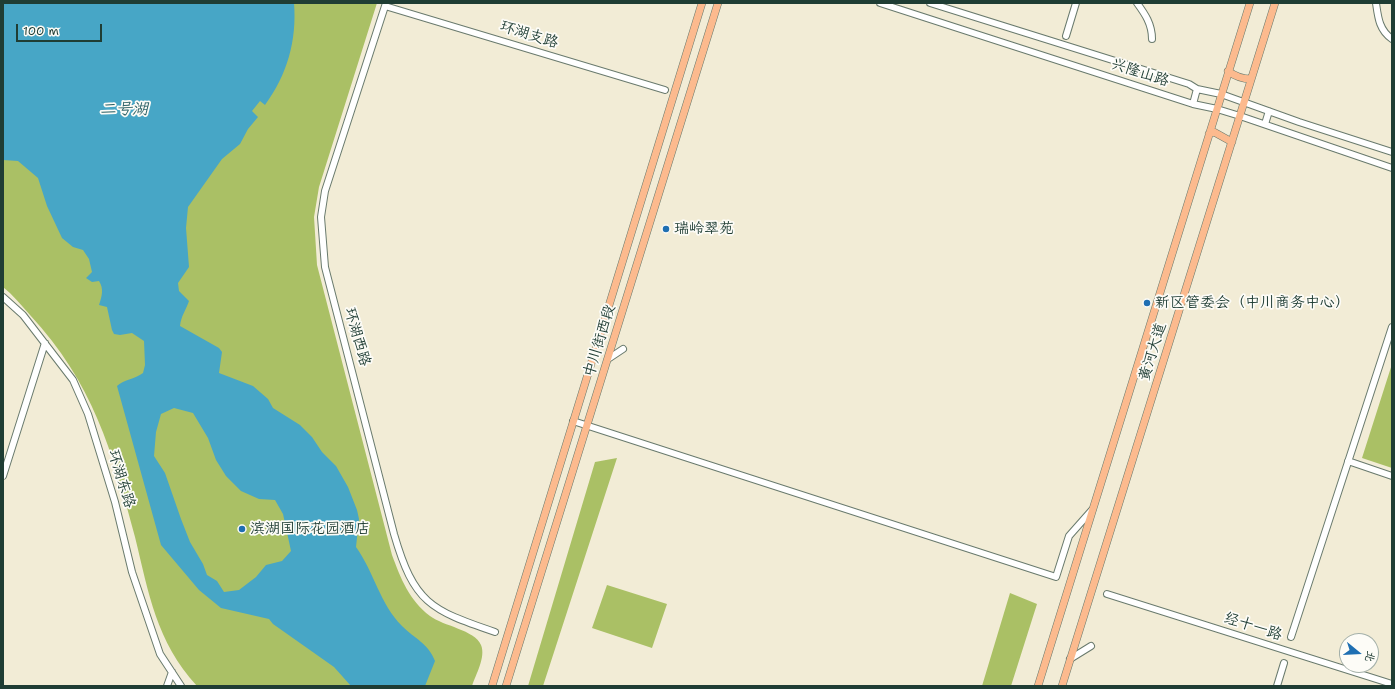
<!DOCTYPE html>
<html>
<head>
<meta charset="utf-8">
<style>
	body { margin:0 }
	#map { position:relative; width:1395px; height:689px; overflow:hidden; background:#f2ecd6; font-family:"Shantell Sans","LXGW WenKai TC",sans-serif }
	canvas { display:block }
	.frame { position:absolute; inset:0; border:4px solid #1f3d34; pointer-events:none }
	.north { position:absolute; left:1339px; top:633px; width:40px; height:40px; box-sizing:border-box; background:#fdfcf7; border:1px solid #a4b0a9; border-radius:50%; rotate:108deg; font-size:11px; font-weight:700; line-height:16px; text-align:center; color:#1f3d34 }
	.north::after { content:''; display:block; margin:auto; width:14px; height:18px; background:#1f6fb2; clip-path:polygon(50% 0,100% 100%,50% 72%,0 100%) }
	.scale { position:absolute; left:16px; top:24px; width:86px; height:18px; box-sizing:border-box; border:2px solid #1f3d34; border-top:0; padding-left:5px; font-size:12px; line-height:14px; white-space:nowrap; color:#1f3d34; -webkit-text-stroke:3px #fdfcf7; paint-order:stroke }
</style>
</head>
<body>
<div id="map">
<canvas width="1395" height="689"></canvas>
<div class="frame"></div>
<div class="north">北</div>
<div class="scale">100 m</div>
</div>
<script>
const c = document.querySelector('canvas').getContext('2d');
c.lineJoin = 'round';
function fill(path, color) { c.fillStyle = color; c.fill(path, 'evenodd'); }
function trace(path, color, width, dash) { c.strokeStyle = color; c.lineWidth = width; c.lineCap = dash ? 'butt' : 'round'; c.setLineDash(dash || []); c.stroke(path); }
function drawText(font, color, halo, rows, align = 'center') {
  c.font = font + ' "Shantell Sans","LXGW WenKai TC",sans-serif'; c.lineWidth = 3.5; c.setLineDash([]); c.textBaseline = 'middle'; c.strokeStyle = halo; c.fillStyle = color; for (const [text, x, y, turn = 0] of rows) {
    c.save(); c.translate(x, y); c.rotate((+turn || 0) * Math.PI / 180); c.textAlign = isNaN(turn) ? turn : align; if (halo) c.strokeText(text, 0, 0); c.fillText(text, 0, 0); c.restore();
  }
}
const green = new Path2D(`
	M 3,3 L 377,3 L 319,187 L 314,217 L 317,265 L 392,555 C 401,579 409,600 430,616 C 443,626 475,630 481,645 C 486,657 476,674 472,686 L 197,686 C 156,641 149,594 135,537 C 112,450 93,383 30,315 C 21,305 13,295 3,287 Z
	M 1392,364 L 1392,468 L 1362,458 Z
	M 617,458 L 543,686 L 528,686 L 595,462 Z
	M 607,585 L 667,604 L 652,648 L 592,628 Z
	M 1010,593 L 1037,604 L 1011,686 L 982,686 Z`);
const water = new Path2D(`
	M 3,3 L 294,3 C 297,41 287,75 265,105 L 260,101 L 252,111 L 258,117 L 248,129 L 240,144 L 222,159 L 188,207 L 186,228 L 189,267 L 178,283 L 179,291 L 189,301 C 186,310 181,316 180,326 L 219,348 L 222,352 L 219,373 L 253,386 L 268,399 L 273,408 L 300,425 L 312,437 L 322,452 L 336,466 L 348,487 L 357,510 L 359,519 L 356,547 C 374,572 380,604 402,626 C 415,639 428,643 435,661 L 425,686 L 351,686 L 334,667 L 273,624 L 269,619 L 221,608 L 199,590 L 161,545 L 117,386 C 123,380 135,379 143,373 L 145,365 L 144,341 L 132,333 L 120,335 L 114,334 L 112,330 L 107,307 L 99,305 C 102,296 104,289 99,281 L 92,282 L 86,278 L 92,272 L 89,259 L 83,250 L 73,247 L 62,238 L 47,206 L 38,178 L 18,161 L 3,160 ZM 174,408 L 193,413 L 208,438 L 216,460 L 226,476 L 241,491 L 259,499 L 275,500 L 283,514 L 291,551 L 282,561 L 266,565 L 256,577 L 239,590 L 224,592 L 217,581 L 207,575 L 203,564 L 190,542 L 181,519 L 165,473 L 154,456 L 156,432 L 161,414 Z`);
const minor = new Path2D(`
	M 386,3 L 325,191 L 321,217 L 325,267 L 394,534 C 414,603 430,610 495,632
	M 880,3 L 1193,104 L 1217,109 L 1240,116 L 1392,168
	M 930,3 L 1189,84 L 1197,89 L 1221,94 L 1299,122 L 1392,152
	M 1137,3 C 1145,14 1152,24 1152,39
	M 1376,3 C 1378,17 1379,30 1392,39
	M 385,6 L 665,90
	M 1066,36 L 1076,3
	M 1193,104 L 1197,89
	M 1265,124 L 1269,111
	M 3,297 L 23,315 L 73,380 L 88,414 L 115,502 L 132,572 L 160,654 L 181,686
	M 608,359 L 623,349
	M 573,421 L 1056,577 L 1069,536 L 1092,510
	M 1348,461 L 1392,476
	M 3,476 L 45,343
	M 1107,594 L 1392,684
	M 1291,637 L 1392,327
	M 1070,659 L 1091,646
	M 167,686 L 172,672
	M 1277,686 L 1284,663`);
const major = new Path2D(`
	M 1228,71 C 1236,77 1242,79 1251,79
	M 1209,134 L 1214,132 L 1232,142
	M 492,686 L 702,3
	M 506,686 L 718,3
	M 1038,686 L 1250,3
	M 1062,686 L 1275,3`);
const markers = [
	[666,229,4,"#1f6fb2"],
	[1147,303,4,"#1f6fb2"],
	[242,529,4,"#1f6fb2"]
];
const streetNames = [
	["环湖支路",529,35,17],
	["兴隆山路",1140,73,18],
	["环湖西路",357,337,74],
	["中川街西段",600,341,-73],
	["黄河大道",1153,352,-73],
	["环湖东路",121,479,73],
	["经十一路",1253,627,18]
];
const poiNames = [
	["瑞岭翠苑",674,229],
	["新区管委会（中川商务中心）",1155,303],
	["滨湖国际花园酒店",250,529]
];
const waterNames = [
	["二号湖",124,110]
];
fill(green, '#aac065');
fill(water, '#47a6c6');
trace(minor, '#697a6d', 8);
trace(major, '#697a6d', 8);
trace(minor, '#fff', 6);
trace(major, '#fcba8e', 7);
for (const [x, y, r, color] of markers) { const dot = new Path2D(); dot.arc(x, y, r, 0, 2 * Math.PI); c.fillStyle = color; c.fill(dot); trace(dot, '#fdfcf7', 1.5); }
drawText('15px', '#1f3d34', '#fdfcf7', streetNames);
drawText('15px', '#1f3d34', '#fdfcf7', poiNames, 'left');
drawText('italic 16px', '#2d6267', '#fdfcf7', waterNames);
</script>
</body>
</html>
